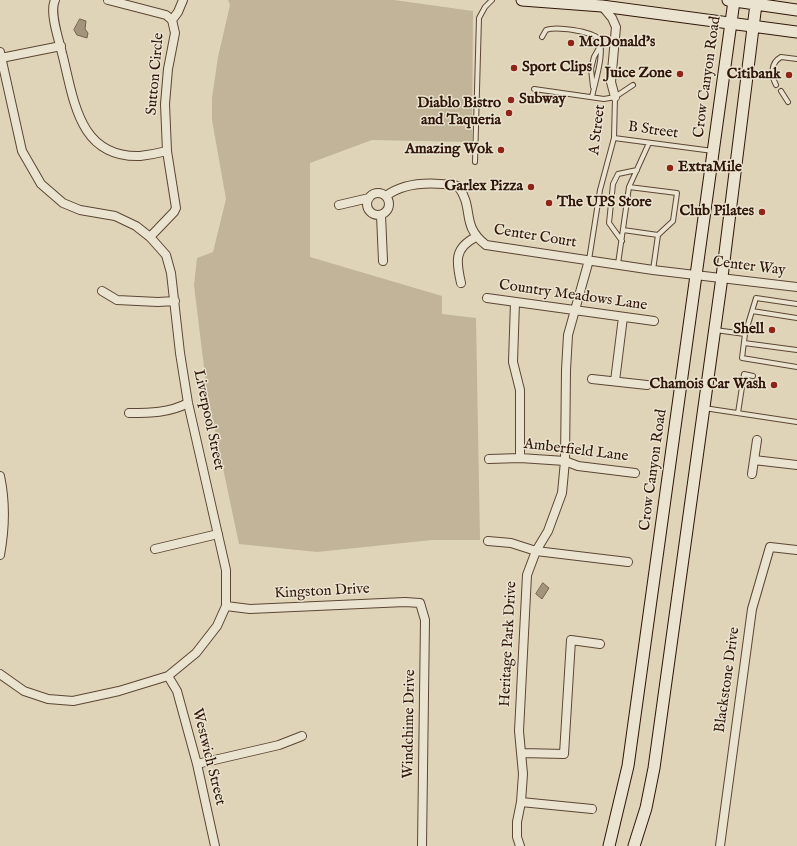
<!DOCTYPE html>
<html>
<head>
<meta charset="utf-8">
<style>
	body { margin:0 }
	canvas { display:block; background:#dfd4b7 }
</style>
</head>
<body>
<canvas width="797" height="846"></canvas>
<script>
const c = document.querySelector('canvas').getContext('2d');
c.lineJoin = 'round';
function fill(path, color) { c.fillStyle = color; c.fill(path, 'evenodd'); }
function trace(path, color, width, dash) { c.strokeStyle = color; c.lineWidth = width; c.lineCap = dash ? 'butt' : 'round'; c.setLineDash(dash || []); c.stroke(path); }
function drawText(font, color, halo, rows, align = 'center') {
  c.font = font + ' "IM FELL English",serif'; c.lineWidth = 3; c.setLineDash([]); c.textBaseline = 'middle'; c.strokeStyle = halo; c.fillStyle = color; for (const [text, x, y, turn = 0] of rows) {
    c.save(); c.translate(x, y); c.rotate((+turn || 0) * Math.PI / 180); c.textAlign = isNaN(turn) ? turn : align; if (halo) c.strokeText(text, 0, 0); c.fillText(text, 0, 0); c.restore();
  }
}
const green = new Path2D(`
	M 228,0 L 394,0 L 473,11 L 472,142 L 372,140 L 310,163 L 310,257 L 442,296 L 442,314 L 476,318 L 480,540 L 432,540 L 317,552 L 239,544 L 207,392 L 194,285 L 197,258 L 213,252 L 226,199 L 212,120 L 212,98 L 218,57 L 230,5 Z`);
const water = new Path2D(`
	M 80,19 L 86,21 L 85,29 L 88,33 L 87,38 L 77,35 L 74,30 Z
	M 543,583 L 549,588 L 542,599 L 536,594 Z`);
const service = new Path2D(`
	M 542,37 L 546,30 C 556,26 591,31 599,39 C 605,53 595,82 592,97
	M 776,85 C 771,76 770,63 781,57 L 797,59
	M 593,87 L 591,69 L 594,57 L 599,48
	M 534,89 L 604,99 L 615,97 L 633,85
	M 781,91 L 788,102
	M 614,138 L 713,151
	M 649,143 L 629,187 L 677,193 L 673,221 L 658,235 L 653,270
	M 475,162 L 479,18 L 485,7 L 492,0
	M 623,230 L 658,235
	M 622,241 L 609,223 L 613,184 L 618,174 L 637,170
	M 589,260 L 600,190 L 614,138 L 615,97
	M 618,264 L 629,187
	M 752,311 L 797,318
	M 715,330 L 745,334 L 756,298 L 797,304
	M 745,334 L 742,358 L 797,367
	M 744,343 L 797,350
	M 704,408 L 797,422
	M 738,413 L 744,374 L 753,376`);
const minor = new Path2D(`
	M 55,0 C 49,12 59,40 62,53 C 74,99 78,158 140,156 C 149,155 159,153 167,151
	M 108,0 L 166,15 L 172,20 L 175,33 L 168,69 L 165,104 L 167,151 L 176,208 L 174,212 L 150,237
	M 602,6 L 612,18 L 616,27 L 611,82 L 615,97
	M 172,20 L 178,12 L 183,0
	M 0,52 L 22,151 L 41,184 L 63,203 L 80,210 L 115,216 L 136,226 L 150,237 L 166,255 L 171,273 L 180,353 L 188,403 L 226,570 L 226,606 L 217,626 L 196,653 L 168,676 L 119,691 L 73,701 L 48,699 L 24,691 L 0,674
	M 1,58 L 61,46
	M367 204a11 11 0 1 1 22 0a11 11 0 1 1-22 0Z
	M 386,196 C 406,181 434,182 458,186 C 475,209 460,225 486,245 L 653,270 L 797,287
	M 339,205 L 369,198
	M 381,215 L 383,261
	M 461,283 C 456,261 454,248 476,237
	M 102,291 L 117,300 L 158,302 L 175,301
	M 487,298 L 654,321
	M 515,302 L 513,362 L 520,390 L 520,458
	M 592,379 L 647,385
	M 615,381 L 623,317
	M 129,413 C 150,413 169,413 188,403
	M 489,459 L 520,458 L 565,461 L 578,466 L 635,473
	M 754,460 L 797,465
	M 752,474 L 757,440
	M 0,476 C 6,504 5,528 0,555
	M 488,541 L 511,543 L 536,551 L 628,562
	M 155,549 L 218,534
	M 226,606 L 250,609 L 405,602 L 420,603 L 425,620 L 422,846
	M 168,676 L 177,691 L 197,764 L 215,846
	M 522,753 L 564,754 L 571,640 L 600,644
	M 197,764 L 279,745 L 302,736
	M 521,802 L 592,809
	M 520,846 L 517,837 L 517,822 L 521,802 L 523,774 L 519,731 L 527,575 L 536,551 L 548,531 L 562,493 L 565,461 L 566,370 L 568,335 L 589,260
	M 720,846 L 752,609 L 770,547 L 797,550`);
const secondary = new Path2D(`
	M 522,0 L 602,6 L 797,32
	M 728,0 L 797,10
	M 609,846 L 628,766 L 734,1
	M 634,846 L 646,808 L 654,768 L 722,277 L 756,4`);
const markers = [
	[571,43,4,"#8f2418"],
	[514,68,4,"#8f2418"],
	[680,74,4,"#8f2418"],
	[789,75,4,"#8f2418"],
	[511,100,4,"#8f2418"],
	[509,113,4,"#8f2418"],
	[501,150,4,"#8f2418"],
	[670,168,4,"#8f2418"],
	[531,187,4,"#8f2418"],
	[549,203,4,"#8f2418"],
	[762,212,4,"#8f2418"],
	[772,330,4,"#8f2418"],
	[774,385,4,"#8f2418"]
];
const poiNames = [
	["McDonald's",579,43,"left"],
	["Sport Clips",522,68,"left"],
	["Juice Zone",672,74],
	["Citibank",781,75],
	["Subway",519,100,"left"],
	["Diablo Bistro",501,104],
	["and Taqueria",501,121],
	["Amazing Wok",493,150],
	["ExtraMile",678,168,"left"],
	["Garlex Pizza",523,187],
	["The UPS Store",557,203,"left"],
	["Club Pilates",754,212],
	["Shell",764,330],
	["Chamois Car Wash",766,385]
];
const streetNames = [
	["Sutton Circle",156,74,-85],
	["Crow Canyon Road",708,77,-82],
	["A Street",598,130,-83],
	["B Street",653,131,8],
	["Center Court",535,237,9],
	["Center Way",749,267,7],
	["Country Meadows Lane",573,296,8],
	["Liverpool Street",208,420,78],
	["Amberfield Lane",576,451,7],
	["Crow Canyon Road",654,470,-82],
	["Kingston Drive",322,592,-3],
	["Heritage Park Drive",509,644,-87],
	["Blackstone Drive",728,680,-82],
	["Windchime Drive",410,724,-89],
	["Westwich Street",208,757,76]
];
fill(green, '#c1b499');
fill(water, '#a4937c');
trace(water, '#76614e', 1);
trace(service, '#5c4634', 6);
trace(minor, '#5c4634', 10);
trace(secondary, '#301609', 13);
trace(service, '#eae3d0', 4);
trace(minor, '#eae3d0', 8);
trace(secondary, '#eae3d0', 11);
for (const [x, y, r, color] of markers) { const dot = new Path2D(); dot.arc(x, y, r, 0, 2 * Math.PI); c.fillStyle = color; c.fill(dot); trace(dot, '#eae3d0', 1.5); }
drawText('bold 15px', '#301609', '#eae3d0', poiNames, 'right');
drawText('15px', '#301609', '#eae3d0', streetNames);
</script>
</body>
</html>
